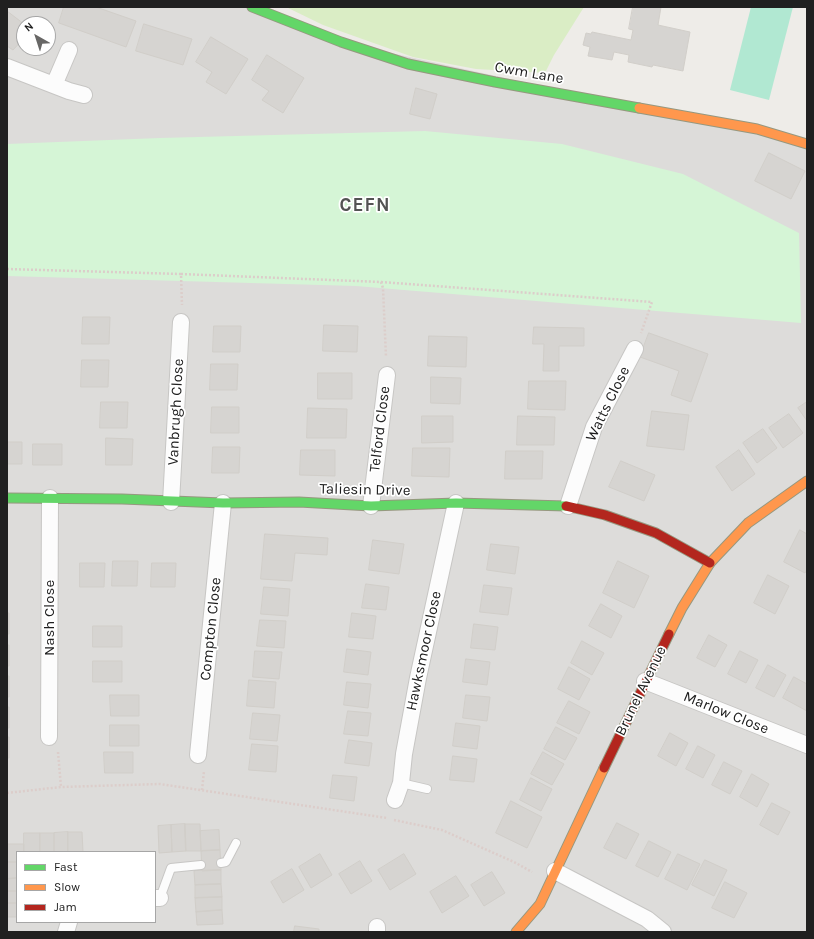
<!DOCTYPE html>
<html>
<head>
<meta charset="utf-8">
<style>
	body { margin:0 }
	#map { position:relative; width:814px; height:939px; overflow:hidden; background:#eeece8; font-family:Karla,sans-serif }
	canvas { display:block }
	.frame { position:absolute; inset:0; border:8px solid #202020; pointer-events:none }
	.legend { position:absolute; left:16px; top:851px; width:140px; height:72px; box-sizing:border-box; background:#fff; border:1px solid #a6a6a6; margin:0; padding:5px 7px; list-style:none; font-size:12px; color:#202020 }
	.legend li { display:flex; align-items:center; gap:8px; height:20px }
	.legend b { width:20px; border:1px solid #a6a6a6 }
	.north { position:absolute; left:16px; top:16px; width:40px; height:40px; box-sizing:border-box; background:#fff; border:1px solid #a6a6a6; border-radius:50%; rotate:321deg; font-size:11px; font-weight:700; line-height:16px; text-align:center; color:#202020 }
	.north::after { content:''; display:block; margin:auto; width:14px; height:18px; background:#686766; clip-path:polygon(50% 0,100% 100%,50% 72%,0 100%) }
</style>
</head>
<body>
<div id="map">
<canvas width="814" height="939"></canvas>
<div class="frame"></div>
<ul class="legend">
<li><b style="height:5px;background:#63d668"></b>Fast</li>
<li><b style="height:5px;background:#ff974d"></b>Slow</li>
<li><b style="height:5px;background:#b3261e"></b>Jam</li>
</ul>
<div class="north">N</div>
</div>
<script>
const c = document.querySelector('canvas').getContext('2d');
c.lineJoin = 'round';
function fill(path, color) { c.fillStyle = color; c.fill(path, 'evenodd'); }
function trace(path, color, width, dash) { c.strokeStyle = color; c.lineWidth = width; c.lineCap = dash ? 'butt' : 'round'; c.setLineDash(dash || []); c.stroke(path); }
function drawText(font, color, halo, rows, align = 'center') {
  c.font = font + ' Karla,sans-serif'; c.lineWidth = 3.5; c.setLineDash([]); c.textBaseline = 'middle'; c.strokeStyle = halo; c.fillStyle = color; for (const [text, x, y, turn = 0] of rows) {
    c.save(); c.translate(x, y); c.rotate((+turn || 0) * Math.PI / 180); c.textAlign = isNaN(turn) ? turn : align; if (halo) c.strokeText(text, 0, 0); c.fillText(text, 0, 0); c.restore();
  }
}
const residential = new Path2D(`
	M 7,7 L 252,7 L 341,42 L 807,144 L 807,932 L 7,932 ZM 24,24 L 48,24 L 48,48 L 24,48 ZM 17,852 L 155,852 L 155,922 L 17,922 Z`);
const grass = new Path2D(`
	M 286,7 L 584,7 L 554,55 L 545,73 L 476,69 L 413,57 L 323,25 Z`);
const park = new Path2D(`
	M 425,131 L 562,144 L 683,174 L 799,233 L 801,323 L 356,286 L 7,276 L 7,144 L 160,138 Z`);
const pitch = new Path2D(`
	M 751,7 L 793,7 L 769,100 L 730,90 Z`);
const building = new Path2D(`
	M 64,7 L 96,7 L 136,21 L 126,47 L 59,23 Z
	M 633,7 L 661,7 L 658,25 L 690,32 L 683,71 L 653,65 L 652,67 L 628,62 L 629,55 L 614,52 L 612,60 L 588,56 L 590,47 L 583,45 L 586,33 L 591,34 L 592,32 L 631,40 L 633,30 L 629,29 Z
	M 7,11 L 24,24 L 24,38 L 13,50 L 7,46 Z
	M 144,24 L 192,39 L 183,65 L 136,51 Z
	M 211,37 L 248,59 L 226,94 L 206,82 L 212,72 L 196,62 Z
	M 267,55 L 304,78 L 283,113 L 262,100 L 269,91 L 252,80 Z
	M 416,88 L 437,94 L 430,119 L 410,114 Z
	M 769,153 L 805,171 L 791,199 L 755,181 Z
	M 83,317 L 110,317 L 109,344 L 82,344 Z
	M 324,325 L 358,326 L 357,352 L 323,351 Z
	M 214,326 L 241,326 L 240,352 L 213,352 Z
	M 534,327 L 584,328 L 584,346 L 559,346 L 559,371 L 543,371 L 544,344 L 533,344 Z
	M 649,333 L 708,354 L 691,402 L 671,395 L 679,371 L 640,357 Z
	M 429,336 L 467,337 L 466,367 L 428,366 Z
	M 82,360 L 109,360 L 108,387 L 81,387 Z
	M 211,364 L 238,364 L 237,390 L 210,390 Z
	M 318,373 L 352,373 L 352,399 L 318,399 Z
	M 431,377 L 461,378 L 460,404 L 431,403 Z
	M 529,381 L 566,381 L 565,410 L 528,409 Z
	M 101,402 L 128,402 L 127,428 L 100,428 Z
	M 807,402 L 807,421 L 798,408 Z
	M 212,407 L 239,407 L 239,433 L 211,433 Z
	M 308,408 L 347,409 L 346,438 L 307,438 Z
	M 652,411 L 689,415 L 684,450 L 647,446 Z
	M 789,414 L 803,433 L 783,448 L 769,428 Z
	M 422,416 L 453,416 L 453,442 L 422,443 Z
	M 518,416 L 555,417 L 554,445 L 517,445 Z
	M 763,429 L 777,448 L 757,463 L 743,443 Z
	M 106,438 L 133,439 L 132,465 L 106,465 Z
	M 7,442 L 22,442 L 22,464 L 7,464 Z
	M 33,444 L 62,444 L 62,465 L 33,465 Z
	M 213,447 L 240,447 L 239,473 L 212,473 Z
	M 413,448 L 450,448 L 449,477 L 412,476 Z
	M 301,450 L 335,450 L 335,476 L 300,475 Z
	M 739,450 L 755,474 L 732,491 L 716,467 Z
	M 506,451 L 543,451 L 542,479 L 505,479 Z
	M 621,461 L 655,475 L 644,501 L 609,487 Z
	M 800,530 L 807,534 L 807,569 L 805,573 L 784,562 Z
	M 265,534 L 328,538 L 327,555 L 295,553 L 292,581 L 261,579 Z
	M 373,540 L 404,544 L 399,574 L 369,570 Z
	M 491,544 L 519,547 L 515,574 L 487,570 Z
	M 113,561 L 138,561 L 137,586 L 112,586 Z
	M 618,561 L 649,576 L 634,608 L 603,593 Z
	M 80,563 L 105,563 L 104,587 L 80,587 Z
	M 152,563 L 176,563 L 175,587 L 151,587 Z
	M 768,575 L 789,586 L 775,614 L 754,603 Z
	M 366,584 L 389,587 L 386,610 L 362,608 Z
	M 484,585 L 512,588 L 508,615 L 480,612 Z
	M 264,587 L 290,589 L 288,616 L 261,614 Z
	M 601,604 L 622,616 L 611,638 L 589,626 Z
	M 7,613 L 9,613 L 9,634 L 7,634 Z
	M 352,613 L 376,616 L 373,639 L 349,637 Z
	M 260,620 L 286,621 L 284,648 L 257,646 Z
	M 474,624 L 498,627 L 495,650 L 471,648 Z
	M 93,626 L 122,626 L 122,647 L 93,647 Z
	M 709,635 L 727,645 L 715,667 L 697,658 Z
	M 582,641 L 604,653 L 592,675 L 571,663 Z
	M 7,645 L 9,645 L 9,666 L 7,666 Z
	M 347,649 L 371,652 L 368,675 L 344,672 Z
	M 255,651 L 282,652 L 279,679 L 253,677 Z
	M 740,651 L 758,660 L 746,683 L 728,674 Z
	M 466,659 L 490,662 L 487,685 L 463,682 Z
	M 93,661 L 122,661 L 122,682 L 93,682 Z
	M 768,665 L 786,675 L 774,697 L 756,688 Z
	M 569,667 L 590,679 L 579,700 L 558,689 Z
	M 7,676 L 9,676 L 9,697 L 7,697 Z
	M 794,677 L 807,684 L 807,711 L 783,698 Z
	M 249,680 L 276,682 L 274,708 L 247,706 Z
	M 347,682 L 371,684 L 368,708 L 344,705 Z
	M 110,695 L 139,695 L 139,716 L 111,716 Z
	M 466,695 L 490,697 L 487,721 L 463,718 Z
	M 569,701 L 590,712 L 579,734 L 557,723 Z
	M 7,707 L 9,707 L 9,728 L 7,728 Z
	M 348,711 L 371,713 L 368,736 L 344,734 Z
	M 253,713 L 280,715 L 277,741 L 250,739 Z
	M 456,723 L 480,726 L 477,749 L 453,746 Z
	M 110,725 L 139,725 L 139,746 L 110,746 Z
	M 556,727 L 577,738 L 565,760 L 544,749 Z
	M 670,733 L 688,743 L 676,766 L 658,756 Z
	M 7,737 L 9,737 L 9,758 L 7,758 Z
	M 349,740 L 372,743 L 369,766 L 345,763 Z
	M 252,744 L 278,746 L 276,772 L 249,770 Z
	M 698,746 L 715,755 L 703,778 L 686,769 Z
	M 104,752 L 133,752 L 133,773 L 105,773 Z
	M 543,752 L 564,764 L 552,785 L 531,774 Z
	M 453,756 L 477,759 L 474,782 L 450,780 Z
	M 724,762 L 742,771 L 730,794 L 712,785 Z
	M 752,774 L 769,784 L 757,807 L 740,797 Z
	M 333,775 L 357,777 L 354,801 L 330,798 Z
	M 531,778 L 552,789 L 541,811 L 520,800 Z
	M 511,801 L 542,817 L 527,848 L 496,833 Z
	M 772,803 L 790,812 L 778,835 L 760,825 Z
	M 617,823 L 639,834 L 626,859 L 604,848 Z
	M 185,824 L 200,824 L 201,851 L 186,851 Z
	M 185,824 L 186,851 L 172,852 L 171,825 Z
	M 171,825 L 172,852 L 159,853 L 158,826 Z
	M 219,830 L 220,850 L 201,851 L 200,831 Z
	M 68,832 L 82,832 L 83,852 L 68,852 Z
	M 68,832 L 68,852 L 54,852 L 54,833 Z
	M 24,833 L 40,833 L 40,852 L 24,852 Z
	M 40,833 L 54,833 L 54,852 L 40,852 Z
	M 649,841 L 671,852 L 658,877 L 636,866 Z
	M 7,844 L 24,844 L 24,852 L 17,852 L 17,862 L 7,862 Z
	M 220,850 L 221,870 L 202,871 L 201,851 Z
	M 320,854 L 332,875 L 311,888 L 299,867 Z
	M 404,854 L 416,874 L 390,890 L 378,870 Z
	M 678,854 L 700,864 L 687,890 L 665,879 Z
	M 705,860 L 727,870 L 714,896 L 692,885 Z
	M 360,861 L 372,881 L 351,894 L 339,874 Z
	M 7,862 L 17,862 L 17,878 L 7,879 Z
	M 292,869 L 304,890 L 283,903 L 271,882 Z
	M 221,870 L 221,884 L 195,885 L 194,871 Z
	M 492,872 L 505,893 L 484,906 L 471,885 Z
	M 456,876 L 469,896 L 442,913 L 430,892 Z
	M 17,878 L 17,891 L 7,891 L 7,879 Z
	M 725,882 L 747,893 L 734,918 L 712,908 Z
	M 221,884 L 222,897 L 195,898 L 195,885 Z
	M 7,891 L 17,891 L 17,903 L 7,903 Z
	M 222,897 L 222,910 L 196,912 L 195,898 Z
	M 7,903 L 17,903 L 17,917 L 7,917 Z
	M 222,910 L 223,924 L 197,925 L 196,912 Z
	M 295,926 L 319,929 L 319,932 L 294,932 Z`);
const path = new Path2D(`
	M 7,269 L 181,274 L 182,305
	M 181,274 L 381,282 L 383,288 L 386,357
	M 381,282 L 652,302 L 641,333
	M 58,752 L 61,787
	M 202,790 L 204,771
	M 7,793 L 61,787 L 160,784 L 387,818
	M 394,820 L 442,830 L 514,862 L 532,872`);
const lane = new Path2D(`
	M 401,783 L 427,789
	M 221,863 L 226,862 L 236,843
	M 160,898 L 171,868 L 201,865`);
const street = new Path2D(`
	M 7,67 L 69,91 L 84,95
	M 54,85 L 69,50
	M 171,502 L 181,322
	M 371,506 L 387,375
	M 568,506 L 594,427 L 635,349
	M 645,681 L 807,745
	M 49,737 L 50,498
	M 198,755 L 223,503
	M 395,800 L 401,783 L 404,754 L 418,678 L 456,503
	M 555,871 L 647,919 L 663,932
	M 155,898 L 160,898
	M 377,927 L 377,932
	M 66,932 L 69,922`);
const fast = new Path2D(`
	M 252,7 L 341,42 L 408,64 L 495,82 L 639,108
	M 7,498 L 122,499 L 223,503 L 299,502 L 371,506 L 456,503 L 566,506`);
const slow = new Path2D(`
	M 639,108 L 757,129 L 807,144
	M 669,634 L 682,608 L 710,563 L 748,523 L 807,481
	M 516,932 L 540,904 L 604,768`);
const jam = new Path2D(`
	M 566,506 L 605,515 L 656,533 L 710,563
	M 604,768 L 669,634`);
const streetNames = [
	["Cwm Lane",529,73,10],
	["Watts Close",608,404,-64],
	["Vanbrugh Close",176,412,-87],
	["Telford Close",380,429,-83],
	["Taliesin Drive",365,490,1],
	["Nash Close",50,618,-90],
	["Compton Close",211,629,-84],
	["Hawksmoor Close",424,651,-78],
	["Brunel Avenue",641,691,-64],
	["Marlow Close",726,713,22]
];
const districtNames = [
	["CEFN",365,206]
];
fill(residential, '#dddcda');
fill(grass, '#daedc5');
fill(park, '#d5f5d6');
fill(pitch, '#b1e8d2');
fill(building, '#d6d4d1');
trace(building, '#d1cec9', 1);
trace(lane, '#c7c6c4', 10);
trace(street, '#c7c6c4', 18);
trace(fast, '#96987f', 11);
trace(slow, '#96987f', 11);
trace(jam, '#96987f', 11);
trace(path, '#dccdca', 2.5, [2, 2]);
trace(lane, '#fcfcfc', 8);
trace(street, '#fcfcfc', 16);
trace(fast, '#63d668', 9);
trace(slow, '#ff974d', 9);
trace(jam, '#b3261e', 9);
drawText('15px', '#202020', '#fff', streetNames);
c.letterSpacing = '1px';
drawText('bold 19px', '#535353', '#fff', districtNames);
c.letterSpacing = '0px';
</script>
</body>
</html>
